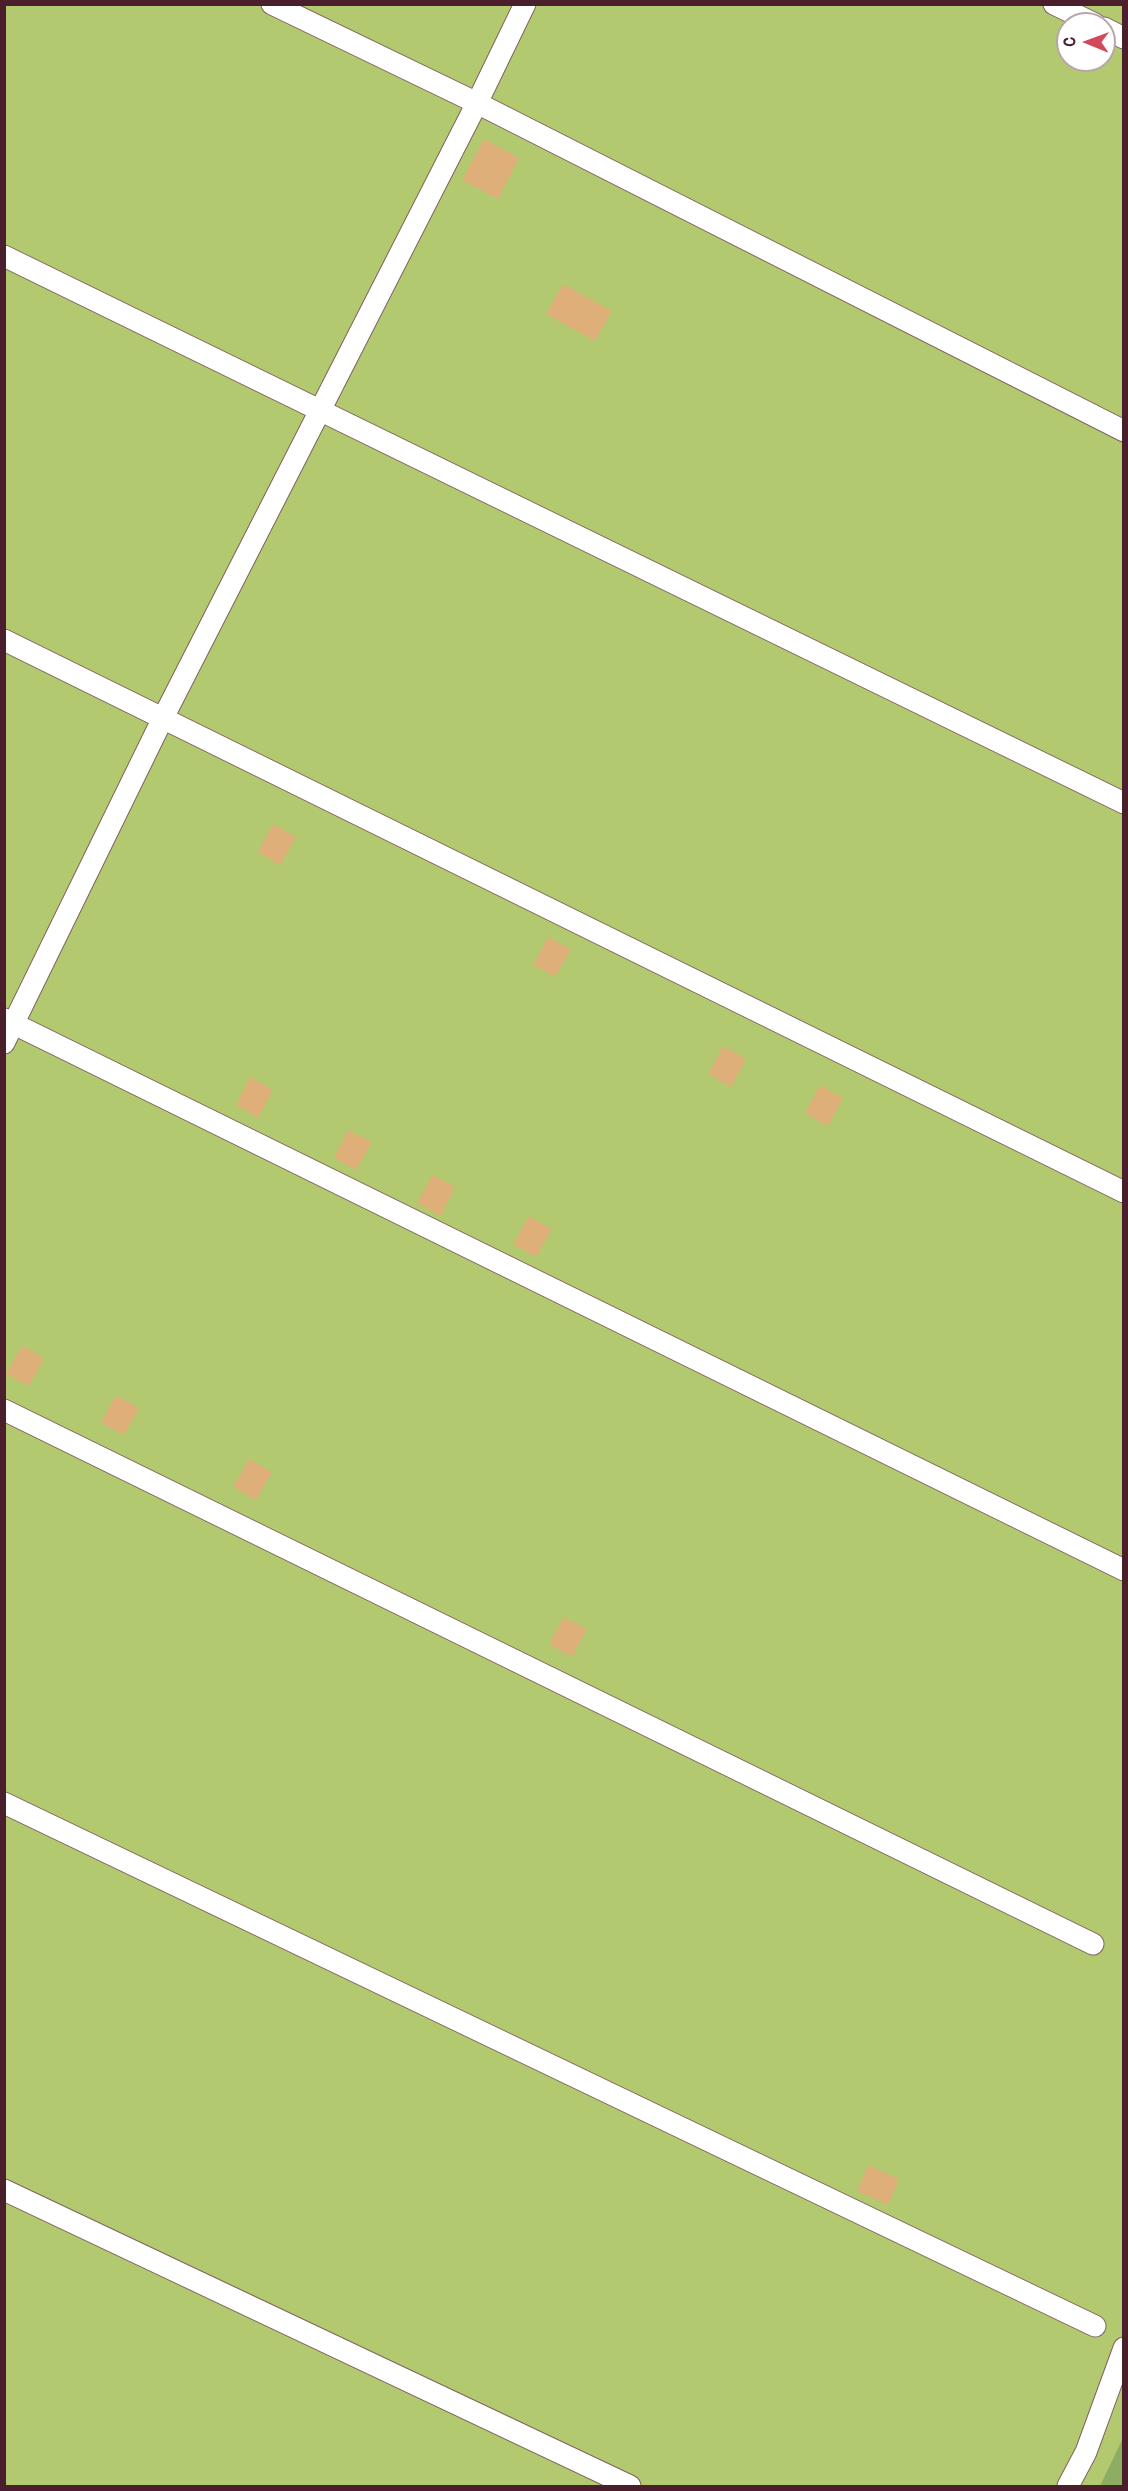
<!DOCTYPE html>
<html>
<head>
<meta charset="utf-8">
<style>
	body { margin:0 }
	#map { position:relative; width:1128px; height:2491px; overflow:hidden; background:#e8e0bc; font-family:Pangolin,sans-serif }
	canvas { display:block }
	.frame { position:absolute; inset:0; border:6px solid #4a1f2b; pointer-events:none }
	.north { position:absolute; left:1056px; top:12px; width:60px; height:60px; box-sizing:border-box; background:#fff; border:2px solid #b7a5aa; border-radius:50%; rotate:271deg; font-size:16px; font-weight:700; line-height:24px; text-align:center; color:#4a1f2b }
	.north::after { content:''; display:block; margin:auto; width:21px; height:27px; background:#d1495b; clip-path:polygon(50% 0,100% 100%,50% 72%,0 100%) }
</style>
</head>
<body>
<div id="map">
<canvas width="1128" height="2491"></canvas>
<div class="frame"></div>
<div class="north">С</div>
</div>
<script>
const c = document.querySelector('canvas').getContext('2d');
c.lineJoin = 'round';
function fill(path, color) { c.fillStyle = color; c.fill(path, 'evenodd'); }
function trace(path, color, width, dash) { c.strokeStyle = color; c.lineWidth = width; c.lineCap = dash ? 'butt' : 'round'; c.setLineDash(dash || []); c.stroke(path); }
const green = new Path2D(`
	M 5,5 L 1123,5 L 1123,2486 L 5,2486 ZM 1068,24 L 1104,24 L 1104,60 L 1068,60 Z`);
const forest = new Path2D(`
	M 1123,2438 L 1123,2486 L 1100,2486 Z`);
const building = new Path2D(`
	M 484,139 L 519,158 L 498,199 L 462,180 Z
	M 563,284 L 612,311 L 595,341 L 546,314 Z
	M 273,824 L 296,837 L 280,865 L 258,852 Z
	M 548,937 L 571,949 L 555,977 L 533,965 Z
	M 723,1046 L 746,1059 L 731,1087 L 708,1074 Z
	M 250,1077 L 273,1090 L 258,1118 L 236,1105 Z
	M 820,1085 L 843,1098 L 828,1126 L 805,1113 Z
	M 348,1130 L 372,1142 L 356,1170 L 334,1158 Z
	M 432,1175 L 455,1187 L 440,1216 L 417,1203 Z
	M 529,1216 L 552,1229 L 536,1257 L 513,1244 Z
	M 22,1346 L 44,1358 L 29,1386 L 6,1374 Z
	M 116,1395 L 139,1408 L 124,1435 L 101,1423 Z
	M 249,1459 L 272,1472 L 256,1500 L 233,1487 Z
	M 564,1617 L 587,1629 L 572,1657 L 549,1644 Z
	M 868,2165 L 899,2179 L 888,2205 L 857,2191 Z`);
const lane = new Path2D(`
	M 272,4 L 477,103 L 1124,431
	M 1054,4 L 1095,24
	M 1104,28 L 1124,38
	M 4,256 L 1124,803
	M 4,640 L 1124,1192
	M 4,1019 L 1124,1570
	M 4,1043 L 163,718 L 477,103 L 525,4
	M 4,1410 L 1093,1944
	M 4,1803 L 1095,2326
	M 4,2190 L 630,2486
	M 1068,2486 L 1086,2452 L 1124,2348`);
fill(green, '#b2c96f');
fill(forest, '#8dad62');
fill(building, '#dfaf79');
trace(lane, '#81635e', 23);
trace(lane, '#fff', 21);
</script>
</body>
</html>
